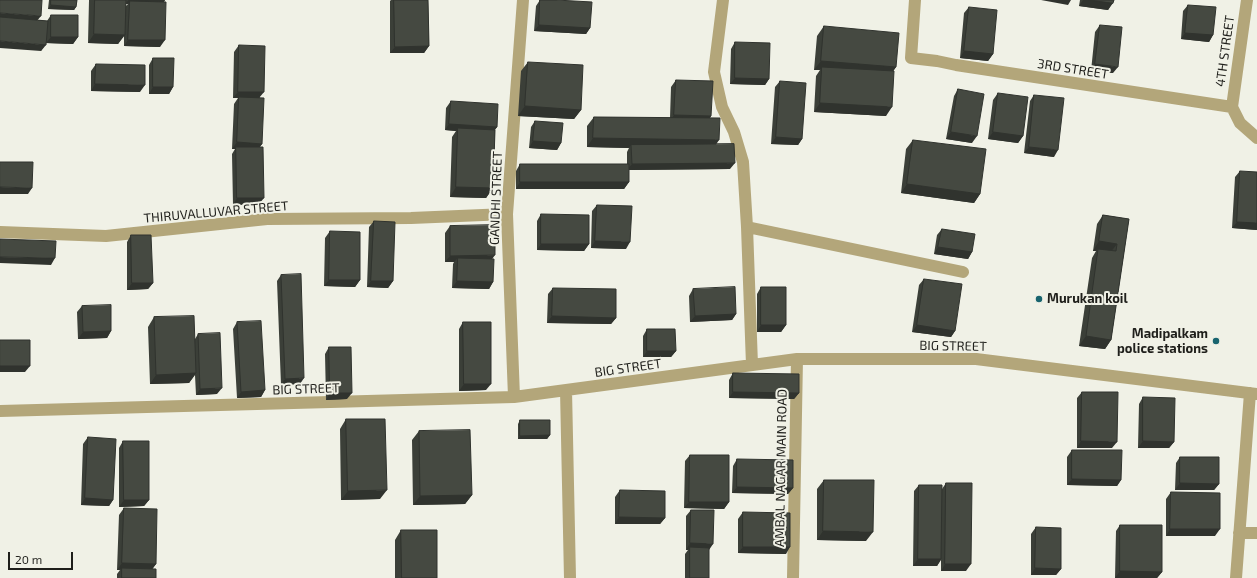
<!DOCTYPE html>
<html>
<head>
<meta charset="utf-8">
<style>
	body { margin:0 }
	#map { position:relative; width:1257px; height:578px; overflow:hidden; background:#f0f1e6; font-family:"Exo 2",sans-serif }
	canvas { display:block }
	.scale { position:absolute; left:8px; top:552px; width:65px; height:18px; box-sizing:border-box; border:2px solid #1f1f1b; border-top:0; padding-left:5px; font-size:12px; line-height:14px; white-space:nowrap; color:#1f1f1b; -webkit-text-stroke:3px #f0f1e6; paint-order:stroke }
</style>
</head>
<body>
<div id="map">
<canvas width="1257" height="578"></canvas>
<div class="scale">20 m</div>
</div>
<script>
const c = document.querySelector('canvas').getContext('2d');
c.lineJoin = 'round';
function trace(path, color, width, dash) { c.strokeStyle = color; c.lineWidth = width; c.lineCap = dash ? 'butt' : 'round'; c.setLineDash(dash || []); c.stroke(path); }
function fill(path, color) { c.fillStyle = color; c.fill(path, 'evenodd'); }
function drawText(font, color, halo, rows, align = 'center') {
  c.font = font + ' "Exo 2",sans-serif'; c.lineWidth = 4; c.setLineDash([]); c.textBaseline = 'middle'; c.strokeStyle = halo; c.fillStyle = color; for (const [text, x, y, turn = 0] of rows) {
    c.save(); c.translate(x, y); c.rotate((+turn || 0) * Math.PI / 180); c.textAlign = isNaN(turn) ? turn : align; if (halo) c.strokeText(text, 0, 0); c.fillText(text, 0, 0); c.restore();
  }
}
const minor = new Path2D(`
	M 723,0 L 714,72 L 722,107 L 734,132 L 743,162 L 747,227 L 752,365
	M 915,0 L 911,58 L 937,61 L 956,65 L 1232,107
	M 1232,107 L 1247,0
	M 1232,107 L 1240,123 L 1257,138
	M 747,227 L 963,272
	M 0,232 L 106,236 L 267,219 L 411,218 L 507,214
	M 566,390 L 570,578
	M 514,397 L 507,214 L 523,0
	M 0,411 L 514,397 L 797,359 L 976,359 L 1257,394
	M 1239,533 L 1257,533
	M 793,578 L 797,359
	M 1236,578 L 1250,393`);
const wall = new Path2D(`
	M 49,0 L 77,0 L 76,7 L 74,10 L 48,9 Z
	M 89,0 L 126,0 L 126,6 L 128,4 L 126,4 L 126,0 L 165,0 L 164,2 L 160,47 L 124,46 L 124,35 L 118,44 L 88,43 Z
	M 391,0 L 428,0 L 429,46 L 424,53 L 390,53 L 390,1 Z
	M 540,0 L 556,0 L 590,28 L 586,34 L 534,31 L 536,6 Z
	M 1080,0 L 1114,0 L 1108,10 L 1079,6 Z
	M 1188,5 L 1213,35 L 1209,42 L 1181,39 L 1183,11 Z
	M 969,7 L 993,54 L 988,61 L 960,58 L 964,13 Z
	M 51,15 L 78,37 L 73,44 L 46,43 L 41,51 L 38,20 L 47,21 Z
	M 1100,25 L 1113,73 L 1091,71 L 1095,32 Z
	M 824,26 L 896,67 L 893,71 L 886,116 L 814,112 L 816,76 L 820,70 L 814,70 L 817,36 Z
	M 735,42 L 769,79 L 765,85 L 730,84 L 731,49 Z
	M 239,45 L 260,98 L 262,144 L 260,147 L 259,204 L 233,205 L 232,154 L 235,149 L 232,149 L 234,104 L 238,98 L 233,98 L 234,52 Z
	M 153,58 L 173,87 L 169,94 L 149,94 L 149,65 Z
	M 528,62 L 581,110 L 574,119 L 518,116 L 521,71 Z
	M 96,64 L 140,92 L 91,91 L 91,71 Z
	M 676,80 L 711,116 L 710,118 L 716,144 L 730,169 L 629,170 L 629,182 L 624,189 L 516,189 L 516,171 L 520,164 L 627,164 L 627,152 L 629,148 L 587,147 L 587,126 L 594,117 L 670,118 L 671,87 Z
	M 780,81 L 802,139 L 798,145 L 771,144 L 775,87 Z
	M 958,89 L 972,143 L 946,139 L 954,96 Z
	M 998,93 L 1023,136 L 1018,143 L 988,139 L 993,100 Z
	M 1034,95 L 1054,157 L 1024,153 L 1030,101 Z
	M 451,101 L 497,127 L 495,130 L 493,188 L 486,198 L 450,197 L 452,137 L 456,131 L 445,130 L 446,108 Z
	M 535,121 L 561,143 L 557,150 L 529,148 L 531,127 Z
	M 913,140 L 980,194 L 974,203 L 901,193 L 906,149 Z
	M 1240,171 L 1257,230 L 1232,228 L 1235,177 Z
	M 597,205 L 626,249 L 591,248 L 592,211 Z
	M 541,214 L 589,244 L 584,251 L 537,250 L 537,221 Z
	M 1103,215 L 1129,219 L 1111,340 L 1105,349 L 1079,346 L 1092,258 L 1096,251 L 1093,251 L 1097,224 Z
	M 374,221 L 393,281 L 388,288 L 367,287 L 369,227 Z
	M 450,226 L 492,259 L 493,282 L 489,289 L 452,288 L 453,264 L 454,262 L 445,262 L 445,233 Z
	M 942,229 L 972,252 L 968,259 L 934,254 L 937,235 Z
	M 330,231 L 360,280 L 355,287 L 324,286 L 325,238 Z
	M 131,235 L 153,283 L 148,289 L 127,290 L 127,242 Z
	M 281,275 L 300,384 L 281,385 L 277,281 Z
	M 924,279 L 955,331 L 951,337 L 912,332 L 919,285 Z
	M 761,287 L 786,325 L 781,332 L 757,332 L 757,294 Z
	M 553,288 L 616,318 L 611,324 L 547,323 L 548,294 Z
	M 693,289 L 736,314 L 732,320 L 690,322 L 689,296 Z
	M 82,306 L 111,331 L 107,338 L 78,339 L 77,312 Z
	M 154,317 L 195,339 L 198,334 L 217,394 L 196,395 L 195,375 L 189,383 L 150,384 L 148,327 Z
	M 237,322 L 265,390 L 261,397 L 237,398 L 233,329 Z
	M 463,322 L 486,390 L 459,391 L 459,329 Z
	M 647,329 L 676,351 L 671,357 L 643,357 L 643,336 Z
	M 329,347 L 347,399 L 326,400 L 325,354 Z
	M 733,373 L 799,393 L 794,399 L 729,398 L 729,380 Z
	M 1082,392 L 1112,448 L 1077,448 L 1077,398 Z
	M 1143,397 L 1174,442 L 1169,448 L 1138,448 L 1139,404 Z
	M 346,419 L 380,499 L 341,500 L 340,429 Z
	M 520,420 L 550,435 L 547,439 L 518,439 L 518,424 Z
	M 419,431 L 472,495 L 465,504 L 413,505 L 412,440 Z
	M 88,437 L 113,500 L 109,506 L 81,505 L 83,444 Z
	M 123,441 L 149,500 L 144,506 L 119,507 L 119,448 Z
	M 1072,450 L 1121,480 L 1117,486 L 1067,485 L 1067,457 Z
	M 690,455 L 729,502 L 724,509 L 684,508 L 685,461 Z
	M 1180,457 L 1219,484 L 1214,490 L 1175,490 L 1176,463 Z
	M 737,459 L 793,488 L 788,494 L 732,493 L 733,466 Z
	M 824,480 L 866,541 L 817,540 L 817,489 Z
	M 946,483 L 966,571 L 941,571 L 941,560 L 937,566 L 913,566 L 914,491 L 919,485 L 942,489 Z
	M 620,490 L 665,518 L 660,524 L 615,524 L 615,497 Z
	M 1171,492 L 1215,536 L 1166,536 L 1166,499 Z
	M 124,508 L 156,564 L 152,569 L 156,578 L 117,578 L 117,574 L 120,570 L 117,570 L 119,515 Z
	M 691,510 L 709,549 L 709,578 L 685,578 L 685,554 L 688,550 L 686,550 L 686,516 Z
	M 743,512 L 786,554 L 738,553 L 738,519 Z
	M 1120,525 L 1162,572 L 1157,578 L 1115,578 L 1116,531 Z
	M 1036,527 L 1061,569 L 1056,575 L 1031,575 L 1031,534 Z
	M 401,530 L 437,578 L 395,578 L 395,540 Z`);
const shadedWall = new Path2D(`
	M 128,0 L 165,0 L 162,4 L 130,1 L 128,4 L 126,4 Z
	M 1041,0 L 1071,0 L 1068,5 Z
	M 1083,0 L 1089,0 L 1113,3 L 1108,10 L 1079,6 Z
	M 51,5 L 76,7 L 74,10 L 48,9 Z
	M 0,13 L 41,16 L 36,22 L 0,20 Z
	M 539,25 L 590,28 L 586,34 L 534,31 Z
	M 1185,33 L 1213,35 L 1209,42 L 1181,39 Z
	M 94,34 L 125,35 L 118,44 L 88,43 Z
	M 51,37 L 78,37 L 73,44 L 46,43 Z
	M 128,40 L 165,40 L 160,47 L 124,46 Z
	M 0,41 L 46,45 L 41,51 L 0,48 Z
	M 429,46 L 424,53 L 390,53 L 395,47 Z
	M 964,51 L 993,54 L 988,61 L 960,58 Z
	M 821,61 L 896,67 L 890,76 L 822,67 L 820,70 L 814,70 Z
	M 1095,64 L 1118,67 L 1113,73 L 1091,71 Z
	M 735,78 L 769,79 L 765,85 L 730,84 Z
	M 95,84 L 145,85 L 140,92 L 91,91 Z
	M 153,87 L 173,87 L 169,94 L 149,94 Z
	M 238,92 L 264,92 L 259,98 L 233,98 Z
	M 820,103 L 892,107 L 886,116 L 814,112 Z
	M 525,106 L 581,110 L 574,119 L 518,116 Z
	M 674,115 L 711,116 L 707,123 L 670,122 Z
	M 449,124 L 497,127 L 492,133 L 458,128 L 456,131 L 445,130 Z
	M 951,132 L 977,136 L 972,143 L 946,139 Z
	M 993,132 L 1023,136 L 1018,143 L 988,139 Z
	M 776,137 L 802,139 L 798,145 L 771,144 Z
	M 593,138 L 719,140 L 713,149 L 631,145 L 629,148 L 587,147 Z
	M 533,141 L 561,143 L 557,150 L 529,148 Z
	M 237,142 L 262,144 L 257,150 L 236,147 L 235,149 L 232,149 Z
	M 1029,147 L 1058,150 L 1054,157 L 1024,153 Z
	M 735,163 L 730,169 L 627,170 L 632,164 Z
	M 520,182 L 629,182 L 624,189 L 516,189 Z
	M 907,184 L 980,194 L 974,203 L 901,193 Z
	M 0,187 L 32,188 L 28,194 L 0,194 Z
	M 456,187 L 493,188 L 486,198 L 450,197 Z
	M 237,198 L 264,198 L 259,204 L 233,205 Z
	M 1237,222 L 1257,223 L 1257,230 L 1232,228 Z
	M 595,241 L 630,242 L 626,249 L 591,248 Z
	M 1099,241 L 1117,244 L 1110,253 L 1098,249 L 1096,251 L 1093,251 Z
	M 541,244 L 589,244 L 584,251 L 537,250 Z
	M 938,247 L 972,252 L 968,259 L 934,254 Z
	M 495,255 L 490,262 L 458,258 L 454,262 L 445,262 L 450,256 Z
	M 0,257 L 55,258 L 51,265 L 0,263 Z
	M 329,280 L 360,280 L 355,287 L 324,286 Z
	M 371,281 L 393,281 L 388,288 L 367,287 Z
	M 457,281 L 493,282 L 489,289 L 452,288 Z
	M 132,283 L 153,283 L 148,289 L 127,290 Z
	M 736,314 L 732,320 L 690,322 L 695,316 Z
	M 552,316 L 616,318 L 611,324 L 547,323 Z
	M 761,325 L 786,325 L 781,332 L 757,332 Z
	M 917,325 L 955,331 L 951,337 L 912,332 Z
	M 111,331 L 107,338 L 78,339 L 83,332 Z
	M 1086,336 L 1111,340 L 1105,349 L 1079,346 Z
	M 647,351 L 676,351 L 671,357 L 643,357 Z
	M 0,366 L 30,366 L 25,372 L 0,372 Z
	M 196,373 L 189,383 L 150,384 L 156,375 Z
	M 304,378 L 300,384 L 281,385 L 285,379 Z
	M 464,384 L 491,384 L 486,390 L 459,391 Z
	M 222,388 L 217,394 L 196,395 L 200,389 Z
	M 265,390 L 261,397 L 237,398 L 241,392 Z
	M 733,392 L 799,393 L 794,399 L 729,398 Z
	M 330,393 L 352,393 L 347,399 L 326,400 Z
	M 550,435 L 547,439 L 518,439 L 520,436 Z
	M 1081,441 L 1117,442 L 1112,448 L 1077,448 Z
	M 1143,441 L 1174,442 L 1169,448 L 1138,448 Z
	M 1072,479 L 1121,480 L 1117,486 L 1067,485 Z
	M 1180,483 L 1219,484 L 1214,490 L 1175,490 Z
	M 737,487 L 793,488 L 788,494 L 732,493 Z
	M 387,490 L 380,499 L 341,500 L 348,491 Z
	M 472,495 L 465,504 L 413,505 L 420,496 Z
	M 85,498 L 113,500 L 109,506 L 81,505 Z
	M 124,500 L 149,500 L 144,506 L 119,507 Z
	M 689,502 L 729,502 L 724,509 L 684,508 Z
	M 619,517 L 665,518 L 660,524 L 615,524 Z
	M 1170,529 L 1220,529 L 1215,536 L 1166,536 Z
	M 823,531 L 873,532 L 866,541 L 817,540 Z
	M 690,543 L 713,544 L 709,550 L 690,547 L 688,550 L 686,550 Z
	M 743,547 L 790,547 L 786,554 L 738,553 Z
	M 918,559 L 941,559 L 937,566 L 913,566 Z
	M 122,563 L 156,564 L 151,571 L 122,568 L 120,570 L 117,570 Z
	M 945,564 L 971,564 L 966,571 L 941,571 Z
	M 1035,568 L 1061,569 L 1056,575 L 1031,575 Z
	M 1120,571 L 1162,572 L 1157,578 L 1115,578 Z`);
const building = new Path2D(`
	M 0,0 L 42,0 L 41,16 L 0,13 Z
	M 51,0 L 77,0 L 76,7 L 51,5 Z
	M 95,0 L 126,0 L 125,35 L 94,34 Z
	M 394,0 L 428,0 L 429,46 L 395,47 Z
	M 540,0 L 556,0 L 592,2 L 590,28 L 539,25 Z
	M 1089,0 L 1114,0 L 1113,3 Z
	M 130,1 L 166,2 L 165,40 L 128,40 Z
	M 1188,5 L 1216,7 L 1213,35 L 1185,33 Z
	M 969,7 L 997,10 L 993,54 L 964,51 Z
	M 51,15 L 78,15 L 78,37 L 51,37 Z
	M 0,17 L 48,21 L 46,45 L 0,41 Z
	M 1100,25 L 1122,27 L 1118,67 L 1095,64 Z
	M 824,26 L 899,33 L 896,67 L 821,61 Z
	M 735,42 L 770,43 L 769,79 L 735,78 Z
	M 239,45 L 265,46 L 264,92 L 238,92 Z
	M 153,58 L 174,58 L 173,87 L 153,87 Z
	M 528,62 L 583,65 L 581,110 L 525,106 Z
	M 96,64 L 145,65 L 145,85 L 95,84 Z
	M 822,67 L 894,71 L 892,107 L 820,103 Z
	M 676,80 L 713,81 L 711,116 L 674,115 Z
	M 780,81 L 806,83 L 802,139 L 776,137 Z
	M 958,89 L 984,94 L 977,136 L 951,132 Z
	M 998,93 L 1028,97 L 1023,136 L 993,132 Z
	M 1034,95 L 1064,98 L 1058,150 L 1029,147 Z
	M 239,97 L 264,98 L 262,144 L 237,142 Z
	M 451,101 L 498,104 L 497,127 L 449,124 Z
	M 594,117 L 720,118 L 719,140 L 593,138 Z
	M 535,121 L 563,123 L 561,143 L 533,141 Z
	M 458,128 L 495,130 L 493,188 L 456,187 Z
	M 913,140 L 986,149 L 980,194 L 907,184 Z
	M 734,144 L 735,163 L 632,164 L 631,145 Z
	M 236,147 L 263,147 L 264,198 L 237,198 Z
	M 0,162 L 33,162 L 32,188 L 0,187 Z
	M 520,164 L 629,164 L 629,182 L 520,182 Z
	M 1240,171 L 1257,172 L 1257,223 L 1237,222 Z
	M 597,205 L 632,206 L 630,242 L 595,241 Z
	M 541,214 L 589,215 L 589,244 L 541,244 Z
	M 1103,215 L 1129,219 L 1111,340 L 1086,336 L 1098,249 L 1116,251 L 1117,244 L 1099,241 Z
	M 374,221 L 395,222 L 393,281 L 371,281 Z
	M 495,225 L 495,255 L 450,256 L 450,226 Z
	M 942,229 L 975,234 L 972,252 L 938,247 Z
	M 330,231 L 360,232 L 360,280 L 329,280 Z
	M 131,235 L 151,235 L 153,283 L 132,283 Z
	M 0,239 L 56,241 L 55,258 L 0,257 Z
	M 458,258 L 494,259 L 493,282 L 457,281 Z
	M 301,274 L 304,378 L 285,379 L 281,275 Z
	M 924,279 L 962,284 L 955,331 L 917,325 Z
	M 735,287 L 736,314 L 695,316 L 693,289 Z
	M 761,287 L 786,287 L 786,325 L 761,325 Z
	M 553,288 L 616,289 L 616,318 L 552,316 Z
	M 111,305 L 111,331 L 83,332 L 82,306 Z
	M 194,316 L 196,373 L 156,375 L 154,317 Z
	M 261,321 L 265,390 L 241,392 L 237,322 Z
	M 463,322 L 491,322 L 491,384 L 464,384 Z
	M 647,329 L 675,329 L 676,351 L 647,351 Z
	M 220,333 L 222,388 L 200,389 L 198,334 Z
	M 0,340 L 30,340 L 30,366 L 0,366 Z
	M 329,347 L 351,347 L 352,393 L 330,393 Z
	M 733,373 L 799,374 L 799,393 L 733,392 Z
	M 1082,392 L 1118,392 L 1117,442 L 1081,441 Z
	M 1143,397 L 1175,398 L 1174,442 L 1143,441 Z
	M 346,419 L 385,419 L 387,490 L 348,491 Z
	M 520,420 L 550,420 L 550,435 L 520,436 Z
	M 470,430 L 472,495 L 420,496 L 419,431 Z
	M 88,437 L 116,439 L 113,500 L 85,498 Z
	M 123,441 L 149,441 L 149,500 L 124,500 Z
	M 1072,450 L 1122,450 L 1121,480 L 1072,479 Z
	M 690,455 L 729,455 L 729,502 L 689,502 Z
	M 1180,457 L 1219,457 L 1219,484 L 1180,483 Z
	M 737,459 L 793,460 L 793,488 L 737,487 Z
	M 824,480 L 874,480 L 873,532 L 823,531 Z
	M 946,483 L 972,483 L 971,564 L 945,564 Z
	M 919,485 L 942,485 L 941,559 L 918,559 Z
	M 620,490 L 665,491 L 665,518 L 619,517 Z
	M 1171,492 L 1220,493 L 1220,529 L 1170,529 Z
	M 124,508 L 157,509 L 156,564 L 122,563 Z
	M 691,510 L 714,510 L 713,544 L 690,543 Z
	M 743,512 L 790,513 L 790,547 L 743,547 Z
	M 1120,525 L 1162,525 L 1162,572 L 1120,571 Z
	M 1036,527 L 1061,528 L 1061,569 L 1035,568 Z
	M 401,530 L 437,530 L 437,578 L 402,578 Z
	M 690,547 L 709,548 L 709,578 L 690,578 Z
	M 122,568 L 156,569 L 156,578 L 122,578 Z`);
const markers = [
	[1039,299,4,"#18646e"],
	[1216,341,4,"#18646e"]
];
const streetNames = [
	["4TH STREET",1225,51,-82],
	["3RD STREET",1073,69,9],
	["GANDHI STREET",496,198,-88],
	["THIRUVALLUVAR STREET",216,212,-5],
	["BIG STREET",953,346,1],
	["BIG STREET",628,368,-8],
	["BIG STREET",306,389,-2],
	["AMBAL NAGAR MAIN ROAD",781,468,-89]
];
const poiNames = [
	["Murukan koil",1047,299],
	["Madipalkam",1208,334,"right"],
	["police stations",1208,349,"right"]
];
trace(minor, '#b3a67a', 12);
fill(wall, '#3b3f38');
fill(shadedWall, '#30332e');
fill(building, '#454941');
trace(building, '#30332e', 1);
for (const [x, y, r, color] of markers) { const dot = new Path2D(); dot.arc(x, y, r, 0, 2 * Math.PI); c.fillStyle = color; c.fill(dot); trace(dot, '#f0f1e6', 1.5); }
drawText('13px', '#1f1f1b', '#f0f1e6', streetNames);
drawText('bold 13px', '#1f1f1b', '#f0f1e6', poiNames, 'left');
</script>
</body>
</html>
